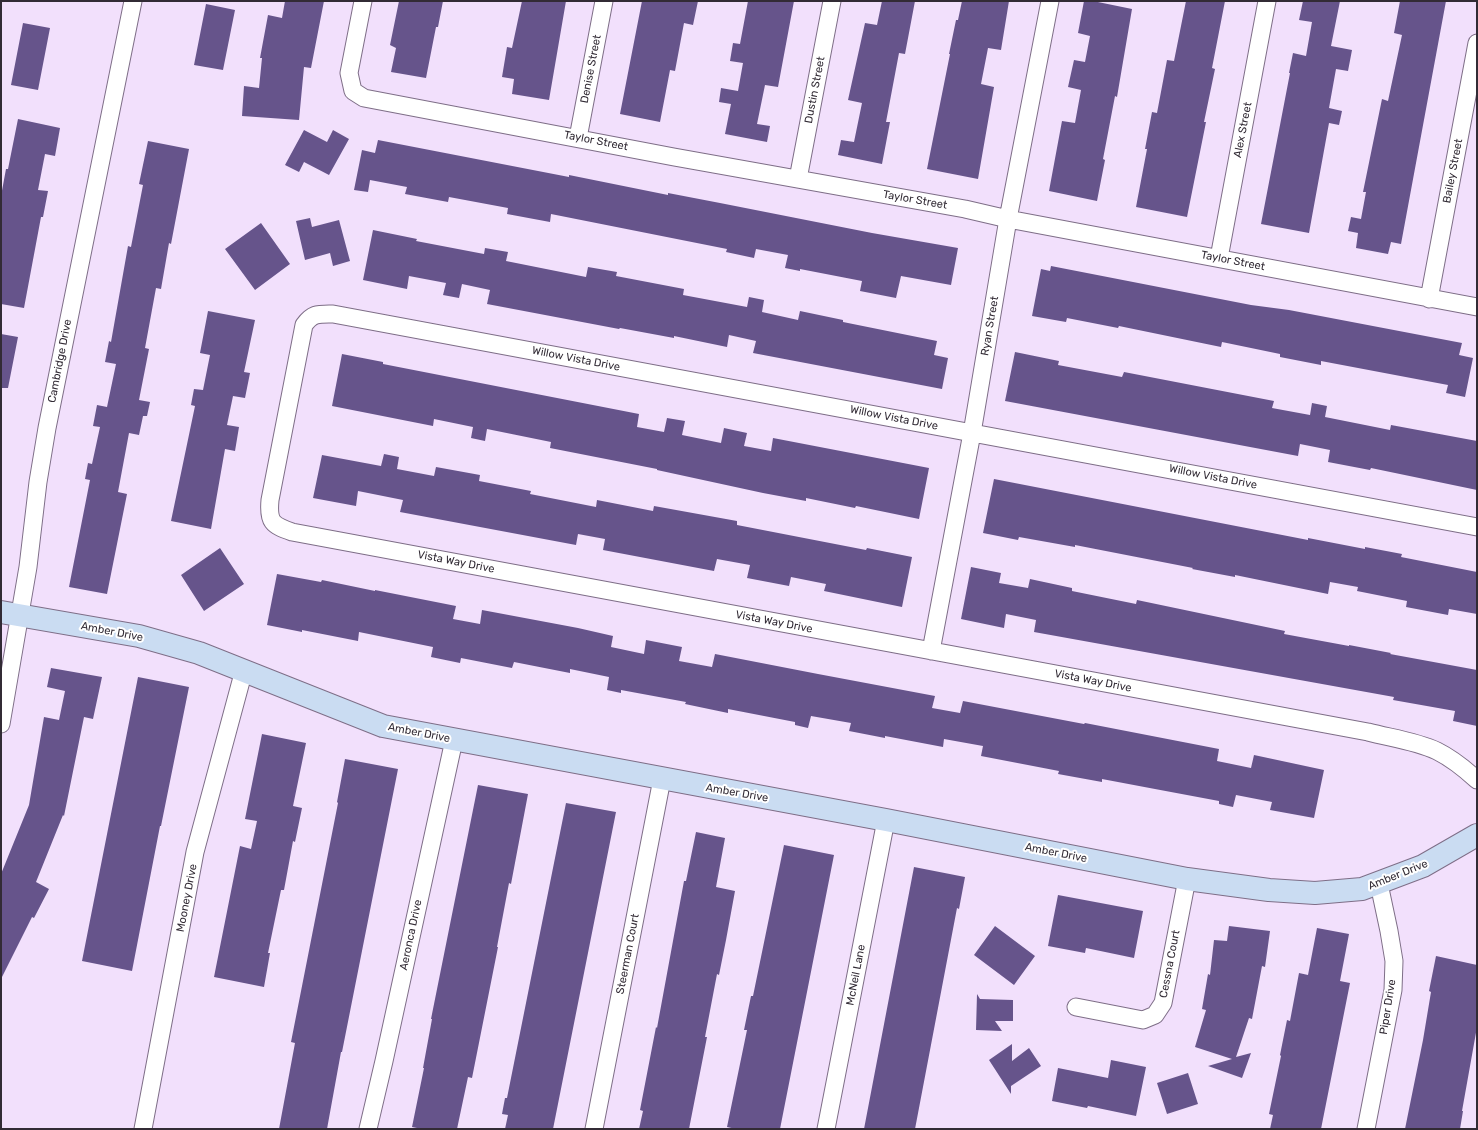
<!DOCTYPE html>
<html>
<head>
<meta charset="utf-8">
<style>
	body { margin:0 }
	#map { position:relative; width:1478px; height:1130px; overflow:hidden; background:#f2e0fc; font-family:Rubik,sans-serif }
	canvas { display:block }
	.frame { position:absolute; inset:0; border:2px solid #322b35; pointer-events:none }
</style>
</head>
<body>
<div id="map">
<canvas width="1478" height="1130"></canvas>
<div class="frame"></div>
</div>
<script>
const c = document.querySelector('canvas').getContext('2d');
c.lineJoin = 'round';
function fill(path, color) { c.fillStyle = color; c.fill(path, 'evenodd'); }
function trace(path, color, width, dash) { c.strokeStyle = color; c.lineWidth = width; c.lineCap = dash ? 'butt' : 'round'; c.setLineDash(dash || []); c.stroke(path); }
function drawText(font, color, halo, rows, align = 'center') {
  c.font = font + ' Rubik,sans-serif'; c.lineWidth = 4; c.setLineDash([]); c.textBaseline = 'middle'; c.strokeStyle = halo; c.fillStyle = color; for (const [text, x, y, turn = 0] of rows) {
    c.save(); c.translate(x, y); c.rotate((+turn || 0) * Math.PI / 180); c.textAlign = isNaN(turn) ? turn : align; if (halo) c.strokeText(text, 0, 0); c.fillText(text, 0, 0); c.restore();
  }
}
const building = new Path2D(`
	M 285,1 L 324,1 L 311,68 L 304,67 L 299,120 L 242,116 L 244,86 L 259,88 L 262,58 L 260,58 L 268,15 L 282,18 Z
	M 399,1 L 443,1 L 438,27 L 436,27 L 426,78 L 391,72 L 396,48 L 390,45 Z
	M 522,1 L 566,1 L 549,100 L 512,94 L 514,79 L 502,77 L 507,47 L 512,48 Z
	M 642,1 L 698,1 L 693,25 L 684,23 L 675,71 L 670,70 L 660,122 L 620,114 Z
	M 748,1 L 794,1 L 778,87 L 765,85 L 757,124 L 770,126 L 767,142 L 725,134 L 731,104 L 719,102 L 721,88 L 738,91 L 743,63 L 730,61 L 733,43 L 740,44 Z
	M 882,1 L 915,1 L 905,54 L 899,53 L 886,122 L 890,122 L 882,164 L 838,155 L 841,140 L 854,142 L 862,103 L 848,100 L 865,23 L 877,25 Z
	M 962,1 L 1009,1 L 1001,50 L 988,48 L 981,84 L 994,87 L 978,179 L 927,169 L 950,54 L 949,54 L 956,20 L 958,20 Z
	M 1084,1 L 1093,1 L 1132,9 L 1117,97 L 1115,96 L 1103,159 L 1105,160 L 1097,201 L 1049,191 L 1062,121 L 1075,123 L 1081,90 L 1068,87 L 1074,60 L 1085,62 L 1090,36 L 1078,33 Z
	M 1186,1 L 1225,1 L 1212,68 L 1215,69 L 1204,122 L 1206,122 L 1187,217 L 1136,207 L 1147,149 L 1145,149 L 1152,112 L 1157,113 L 1167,60 L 1174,61 Z
	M 1303,1 L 1340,1 L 1331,46 L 1352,50 L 1348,71 L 1336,69 L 1329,108 L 1342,111 L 1339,125 L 1329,123 L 1309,233 L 1261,224 L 1290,73 L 1289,73 L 1293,53 L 1306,56 L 1312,22 L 1299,20 Z
	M 1400,1 L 1446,1 L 1401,244 L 1391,242 L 1388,254 L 1356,248 L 1358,233 L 1348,231 L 1351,217 L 1361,219 L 1366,192 L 1363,192 L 1382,99 L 1388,101 L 1402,35 L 1394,33 Z
	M 206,4 L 235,10 L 223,70 L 194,65 Z
	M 23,23 L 50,28 L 38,90 L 11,85 Z
	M 18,119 L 60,128 L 55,156 L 45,154 L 38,190 L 48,191 L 43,217 L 41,217 L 24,308 L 1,304 L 1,196 L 6,169 L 8,169 Z
	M 304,130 L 327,142 L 333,130 L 349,139 L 329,175 L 304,162 L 299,172 L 285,165 Z
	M 378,140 L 569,177 L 569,175 L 668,195 L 668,193 L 720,203 L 872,233 L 958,248 L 951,285 L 901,276 L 896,298 L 860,291 L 862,281 L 800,269 L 800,271 L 785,268 L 788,255 L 756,249 L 754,258 L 726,252 L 727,249 L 551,214 L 550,222 L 507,214 L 508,208 L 449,197 L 448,202 L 405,194 L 407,187 L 370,180 L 368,192 L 354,190 L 362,150 L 375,153 Z
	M 148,141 L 189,149 L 171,244 L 169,243 L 161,289 L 156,288 L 145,348 L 149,349 L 139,400 L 150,402 L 147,416 L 143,416 L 139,435 L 129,433 L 118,492 L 127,494 L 107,594 L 69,587 L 90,480 L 85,479 L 88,463 L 92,464 L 100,427 L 93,426 L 97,405 L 107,407 L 116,364 L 105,362 L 109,341 L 111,342 L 128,246 L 131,247 L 143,185 L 139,184 Z
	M 310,218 L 312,227 L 339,220 L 350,261 L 333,266 L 330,253 L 305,260 L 296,221 Z
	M 261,223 L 290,264 L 255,290 L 225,249 Z
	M 373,230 L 417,239 L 416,241 L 484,254 L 485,248 L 508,252 L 506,261 L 586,277 L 588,267 L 617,272 L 616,276 L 684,289 L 683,295 L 747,307 L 749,297 L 764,300 L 762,312 L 798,320 L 800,311 L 843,320 L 843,322 L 937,341 L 934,355 L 948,358 L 942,389 L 753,353 L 756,341 L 729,335 L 727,347 L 674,336 L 674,338 L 620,328 L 619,329 L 487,304 L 490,290 L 462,284 L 459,298 L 443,295 L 446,283 L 409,276 L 407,289 L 363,280 Z
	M 1051,266 L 1251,305 L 1289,310 L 1462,343 L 1459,355 L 1473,358 L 1465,397 L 1446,393 L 1448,385 L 1321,361 L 1321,365 L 1280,357 L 1280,354 L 1222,342 L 1221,347 L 1119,326 L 1118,328 L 1067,318 L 1066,322 L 1032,316 L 1041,269 L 1050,271 Z
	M 208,311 L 255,320 L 244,372 L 250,373 L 245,398 L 233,396 L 227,425 L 239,427 L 235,451 L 225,449 L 211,529 L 171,521 L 195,406 L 191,405 L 194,389 L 203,390 L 210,355 L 200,353 Z
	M 1,334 L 18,337 L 8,388 L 1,388 Z
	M 1015,352 L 1059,361 L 1058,365 L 1122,377 L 1124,372 L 1274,401 L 1272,408 L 1310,415 L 1312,403 L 1327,406 L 1325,417 L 1390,430 L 1391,425 L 1477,441 L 1477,490 L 1371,468 L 1370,470 L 1328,462 L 1330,450 L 1300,444 L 1298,456 L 1005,401 Z
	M 342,354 L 383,362 L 383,364 L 639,414 L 637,427 L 664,432 L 667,418 L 685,421 L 682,435 L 721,443 L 724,428 L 747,433 L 744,446 L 771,451 L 773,438 L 929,468 L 919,519 L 856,506 L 855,508 L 806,498 L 806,501 L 763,493 L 657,470 L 657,469 L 550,448 L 551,442 L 487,429 L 485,441 L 471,438 L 473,427 L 434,419 L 433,426 L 332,406 Z
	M 384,454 L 399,457 L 397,469 L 434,476 L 436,467 L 480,475 L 479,481 L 531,491 L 530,494 L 596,507 L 597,500 L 653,511 L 654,506 L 737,521 L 737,525 L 866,550 L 867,548 L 912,557 L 902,607 L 824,591 L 826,584 L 791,577 L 789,586 L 747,578 L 750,565 L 717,559 L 714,571 L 603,550 L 605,539 L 578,534 L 576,545 L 400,512 L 403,500 L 358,491 L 356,506 L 313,498 L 322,455 L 381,466 Z
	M 994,479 L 1308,540 L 1308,538 L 1365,549 L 1365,547 L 1402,554 L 1401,557 L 1477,572 L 1477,614 L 1449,609 L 1448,615 L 1406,607 L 1407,601 L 1357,591 L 1358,587 L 1330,582 L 1328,594 L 1235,575 L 1235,577 L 1192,569 L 1193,568 L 1075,545 L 1075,547 L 1019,537 L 1018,540 L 983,533 Z
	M 220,548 L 244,584 L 204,611 L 181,575 Z
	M 971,567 L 1001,573 L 999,583 L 1028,588 L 1030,579 L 1072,588 L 1072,591 L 1136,604 L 1137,600 L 1285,631 L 1284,634 L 1349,646 L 1349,645 L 1391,653 L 1390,654 L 1477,670 L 1477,726 L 1453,721 L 1455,711 L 1393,700 L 1394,697 L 1034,632 L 1036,620 L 1006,614 L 1004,628 L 961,619 Z
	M 277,574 L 321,582 L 322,580 L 375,591 L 375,590 L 456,606 L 453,619 L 480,624 L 482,610 L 578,628 L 613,636 L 611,647 L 644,654 L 646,640 L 682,647 L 679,661 L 712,667 L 715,654 L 818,674 L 935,696 L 932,708 L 960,713 L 963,701 L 1084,724 L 1085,723 L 1219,749 L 1217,761 L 1251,768 L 1254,755 L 1324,770 L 1314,818 L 1270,810 L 1272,802 L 1236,795 L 1233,807 L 1219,804 L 1219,801 L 1155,789 L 1102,779 L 1102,782 L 1058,774 L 1059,771 L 981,756 L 983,746 L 944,739 L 943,747 L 885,736 L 885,738 L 849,731 L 851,723 L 811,716 L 808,728 L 795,725 L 795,722 L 728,709 L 728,713 L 685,704 L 686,702 L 621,690 L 621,693 L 607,690 L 609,677 L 570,669 L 570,673 L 514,662 L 512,668 L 461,658 L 460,663 L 431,657 L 433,647 L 359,632 L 358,641 L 302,630 L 302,632 L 267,625 Z
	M 51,668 L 102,677 L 93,719 L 84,717 L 64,816 L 63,815 L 36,882 L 49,889 L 34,918 L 32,917 L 1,979 L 1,874 L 29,805 L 44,717 L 59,720 L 65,691 L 47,687 Z
	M 138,677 L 189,687 L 161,826 L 160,826 L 132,971 L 82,961 Z
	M 262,734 L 306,743 L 293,806 L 302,808 L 295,842 L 293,841 L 284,890 L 281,890 L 268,953 L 270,953 L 264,987 L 214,977 L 240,846 L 251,849 L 257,821 L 245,819 Z
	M 345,759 L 398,769 L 342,1052 L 341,1052 L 327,1129 L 279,1129 L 295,1043 L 291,1042 L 338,803 L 337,802 Z
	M 478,785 L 528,794 L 511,884 L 509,883 L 497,947 L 498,947 L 472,1078 L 468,1077 L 457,1129 L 422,1129 L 412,1127 L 424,1068 L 423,1068 L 432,1019 L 431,1019 Z
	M 566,803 L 616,812 L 553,1129 L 505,1129 L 508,1115 L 502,1114 L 505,1098 L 507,1098 Z
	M 696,832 L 725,838 L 716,887 L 735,891 L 726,940 L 719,975 L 717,974 L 705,1037 L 707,1037 L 689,1129 L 639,1129 L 643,1111 L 640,1110 L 656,1027 L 657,1028 L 684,881 L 686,881 Z
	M 784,845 L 834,855 L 780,1129 L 736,1129 L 727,1127 L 747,1030 L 744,1030 L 751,996 L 753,996 Z
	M 914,867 L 965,877 L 959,909 L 957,908 L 915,1129 L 864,1129 Z
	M 1058,895 L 1143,911 L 1134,958 L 1086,948 L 1085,953 L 1048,946 Z
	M 995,926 L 1035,956 L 1014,985 L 974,955 Z
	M 1229,926 L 1270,931 L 1265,967 L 1262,966 L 1252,1019 L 1249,1018 L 1236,1057 L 1251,1053 L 1242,1078 L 1208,1066 L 1232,1059 L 1195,1047 L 1206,1010 L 1202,1009 L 1208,974 L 1210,975 L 1214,940 L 1227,941 Z
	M 1317,928 L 1349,934 L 1340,981 L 1350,983 L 1321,1129 L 1270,1129 L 1273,1115 L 1269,1114 L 1281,1056 L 1280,1055 L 1287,1020 L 1290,1021 L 1299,973 L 1308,975 Z
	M 1436,956 L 1477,965 L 1477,1027 L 1462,1111 L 1463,1111 L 1460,1129 L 1405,1129 L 1423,1040 L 1431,992 L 1429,991 Z
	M 977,994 L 980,999 L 1013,1000 L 1013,1021 L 995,1021 L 1002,1031 L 976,1030 Z
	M 1012,1044 L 1012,1061 L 1029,1048 L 1041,1066 L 1011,1086 L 1011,1094 L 989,1060 Z
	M 1111,1060 L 1146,1067 L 1136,1116 L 1088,1106 L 1087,1108 L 1052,1101 L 1058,1068 L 1108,1078 Z
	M 1188,1073 L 1198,1104 L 1167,1114 L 1157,1083 Z`);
const street = new Path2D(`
	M 363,1 L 349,73 L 353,91 L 364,98 L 674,157 L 965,209 L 1008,219 L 1125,241 L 1477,307
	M 578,138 L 604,1
	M 798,179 L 832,1
	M 1219,258 L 1267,1
	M 1429,299 L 1477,43
	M 1477,527 L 333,314 C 318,314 313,313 304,325 L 270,500 C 268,522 272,525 292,532 L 1368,732 C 1391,738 1416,741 1437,751 C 1451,758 1465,769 1477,780
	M 931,651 L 972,433 L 1008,219 L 1050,1
	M 1,724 L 28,567 L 38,482 L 47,428 L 133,1
	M 1076,1007 L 1143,1020 L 1155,1015 L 1163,1003 L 1187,879
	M 143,1129 L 195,852 L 244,670
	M 368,1129 L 384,1061 L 454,740
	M 594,1129 L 662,779
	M 826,1129 L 886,820
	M 1366,1129 L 1393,990 L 1394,961 L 1389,931 L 1379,884`);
const secondary = new Path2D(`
	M 1,612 L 139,636 L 199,653 L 383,726 L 886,820 L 1187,879 L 1269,890 L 1315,893 L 1362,889 L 1423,866 L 1477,835`);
const streetNames = [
	["Denise Street",591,69,-79],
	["Dustin Street",815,90,-79],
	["Alex Street",1243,130,-79],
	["Taylor Street",596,141,11],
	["Bailey Street",1453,171,-79],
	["Taylor Street",915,200,10],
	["Taylor Street",1233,261,11],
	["Ryan Street",990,326,-80],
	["Willow Vista Drive",576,359,11],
	["Cambridge Drive",60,361,-79],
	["Willow Vista Drive",894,418,11],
	["Willow Vista Drive",1213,477,11],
	["Vista Way Drive",456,562,11],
	["Vista Way Drive",774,622,11],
	["Amber Drive",112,632,11],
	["Vista Way Drive",1093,681,11],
	["Amber Drive",419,733,11],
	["Amber Drive",737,793,10],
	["Amber Drive",1056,853,11],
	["Amber Drive",1398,875,-22],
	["Mooney Drive",187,898,-79],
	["Aeronca Drive",411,935,-78],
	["Steerman Court",628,954,-79],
	["Cessna Court",1170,964,-79],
	["McNeil Lane",856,975,-79],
	["Piper Drive",1388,1007,-81]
];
fill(building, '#66548b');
trace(street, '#7e6e87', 19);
trace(secondary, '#7e6e87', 24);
trace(street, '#fff', 17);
trace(secondary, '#cadcf2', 22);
drawText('11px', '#322b35', '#fff', streetNames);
</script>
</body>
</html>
